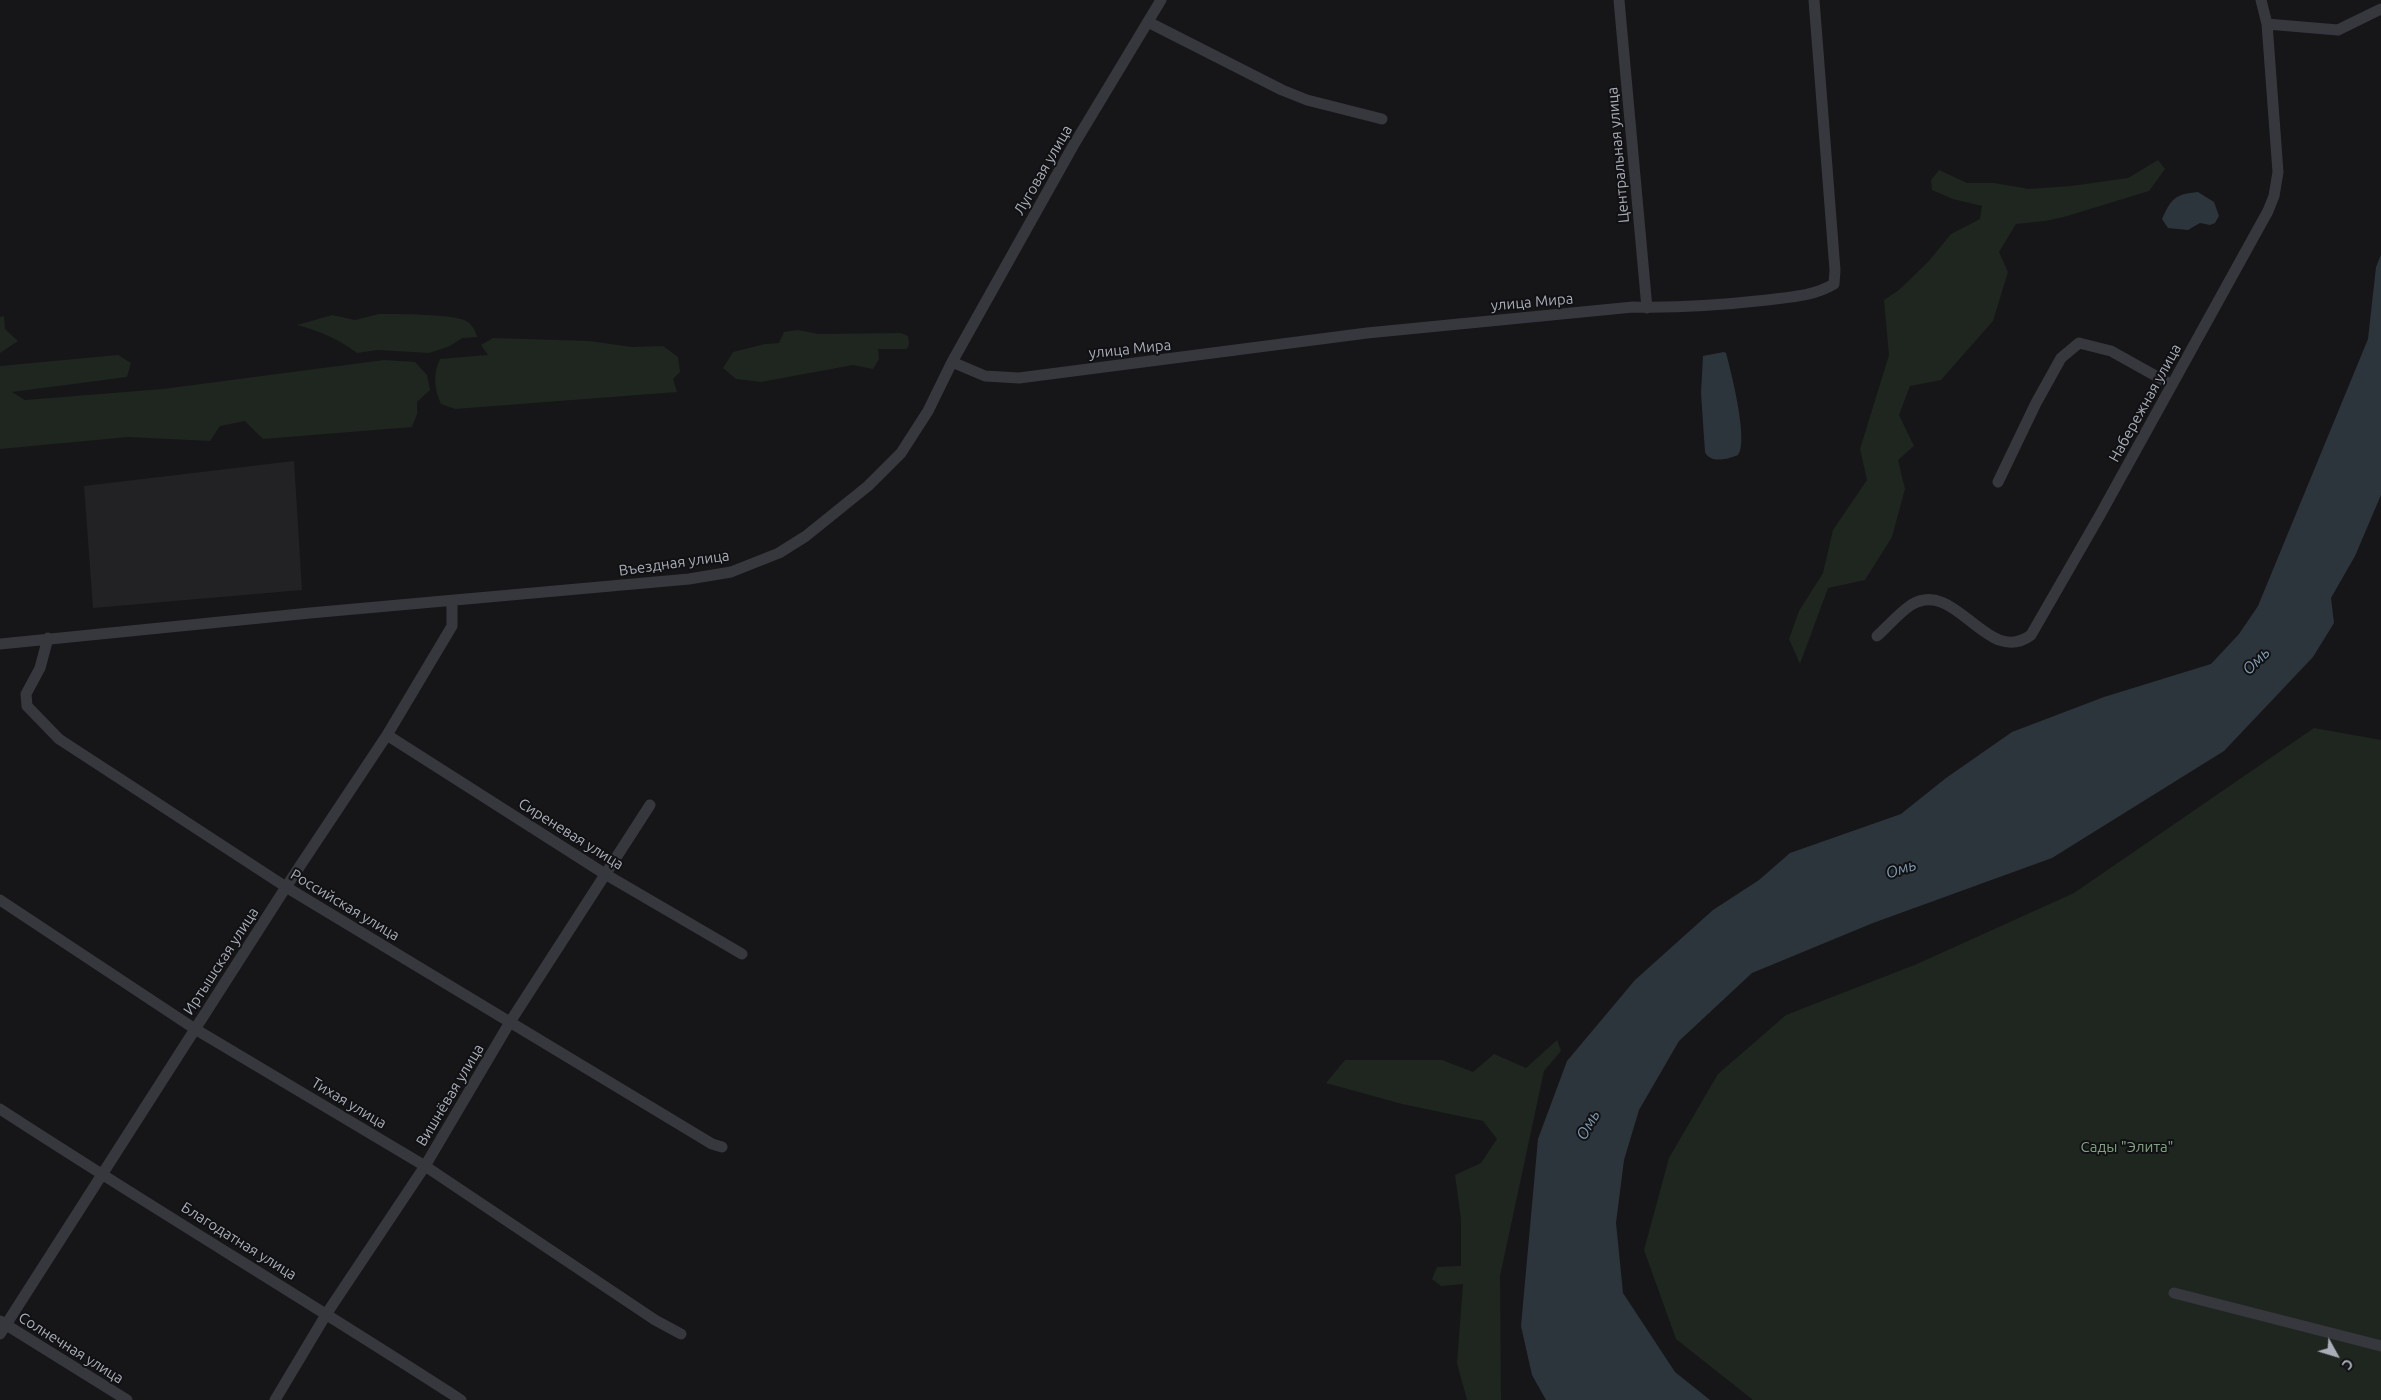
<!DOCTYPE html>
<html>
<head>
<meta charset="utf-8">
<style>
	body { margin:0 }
	#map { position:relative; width:2381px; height:1400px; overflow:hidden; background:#161618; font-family:Ubuntu,sans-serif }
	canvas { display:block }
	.north { position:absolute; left:2311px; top:1330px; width:50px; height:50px; -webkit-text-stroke:4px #111113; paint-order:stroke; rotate:129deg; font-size:14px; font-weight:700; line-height:20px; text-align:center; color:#a8adb8 }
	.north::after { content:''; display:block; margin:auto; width:18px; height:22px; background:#a8adb8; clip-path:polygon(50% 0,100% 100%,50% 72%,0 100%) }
</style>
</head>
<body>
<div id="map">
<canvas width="2381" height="1400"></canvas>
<div class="north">С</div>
</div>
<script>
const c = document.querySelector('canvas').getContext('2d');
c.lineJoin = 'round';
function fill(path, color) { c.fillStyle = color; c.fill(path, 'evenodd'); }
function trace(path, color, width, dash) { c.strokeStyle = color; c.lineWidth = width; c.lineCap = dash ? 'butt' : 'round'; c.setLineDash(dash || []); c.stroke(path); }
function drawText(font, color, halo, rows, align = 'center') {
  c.font = font + ' Ubuntu,sans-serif'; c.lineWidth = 4; c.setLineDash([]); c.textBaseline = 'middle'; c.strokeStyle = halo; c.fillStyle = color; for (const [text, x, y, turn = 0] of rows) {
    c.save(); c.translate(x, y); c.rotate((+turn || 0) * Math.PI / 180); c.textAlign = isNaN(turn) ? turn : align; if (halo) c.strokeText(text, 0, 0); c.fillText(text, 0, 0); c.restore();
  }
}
const built = new Path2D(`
	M 294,461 L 302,590 L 93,608 L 84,486 Z`);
const green = new Path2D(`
	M 2158,160 L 2165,169 L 2149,191 L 2064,217 L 2045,221 L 2016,224 L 1999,252 L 2008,272 L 1993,321 L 1941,380 L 1910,386 L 1899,415 L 1914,446 L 1898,460 L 1905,489 L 1892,537 L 1865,580 L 1828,588 L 1800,664 L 1789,639 L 1799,611 L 1823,573 L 1833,530 L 1867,480 L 1860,449 L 1889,355 L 1884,300 L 1899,290 L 1928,262 L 1951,234 L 1980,219 L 1982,206 L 1953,199 L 1932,190 L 1931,180 L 1939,170 L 1967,183 L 1994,183 L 2029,189 L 2071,186 L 2128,178 Z
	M 379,314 C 395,314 455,314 466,321 C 472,324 476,331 477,337 L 462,338 L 450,346 L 429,353 L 378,350 L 357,353 C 338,339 320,331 297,325 L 332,315 L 355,320 Z
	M 4,316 L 5,329 L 18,341 L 0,353 L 0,317 Z
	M 798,330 L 818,334 L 901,333 L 908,336 L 909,344 L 907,349 L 878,349 L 879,359 L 873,369 L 853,365 L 761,382 L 736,379 L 723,368 L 733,352 L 765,344 L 779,343 L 784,332 Z
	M 493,338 L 589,341 L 632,347 L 663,346 L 678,357 L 680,372 L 673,379 L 677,392 L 455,409 L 441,404 C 434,388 433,374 440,359 L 488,355 L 481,345 Z
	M 118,355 L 131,363 L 127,377 L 12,392 L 25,400 L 163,389 L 384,360 L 415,362 L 427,375 L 430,390 L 417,402 L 417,414 L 412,427 L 263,439 L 245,421 L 220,426 L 210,441 L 128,437 L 0,449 L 0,366 Z
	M 2314,728 L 2381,740 L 2381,1400 L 1753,1400 L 1676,1339 L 1644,1250 L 1669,1158 L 1718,1074 L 1786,1015 L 1917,964 L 2074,893 Z
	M 1557,1040 L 1561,1051 L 1544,1071 L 1500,1276 L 1501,1400 L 1467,1400 L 1457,1363 L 1463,1284 L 1441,1286 L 1432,1279 L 1437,1267 L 1461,1266 L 1461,1219 L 1455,1175 L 1481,1163 L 1497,1139 L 1483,1121 L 1402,1104 L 1326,1083 L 1345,1060 L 1442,1060 L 1473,1072 L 1494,1054 L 1526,1068 Z`);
const water = new Path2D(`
	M 2198,192 L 2214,202 L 2219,216 L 2215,223 L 2210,225 L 2200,223 L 2188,230 L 2168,228 L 2162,219 C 2171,199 2175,194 2198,192 Z
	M 2381,255 L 2381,495 L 2355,556 L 2331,598 L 2334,623 L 2313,657 L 2224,751 L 2052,858 L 1873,923 L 1752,973 L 1679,1041 L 1639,1110 L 1624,1160 L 1616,1223 L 1623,1293 L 1675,1372 L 1710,1400 L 1546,1400 L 1532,1375 L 1521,1326 L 1538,1139 L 1567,1061 L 1635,980 L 1713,910 L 1759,880 L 1790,853 L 1901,814 L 1946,778 L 2012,732 L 2104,697 L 2211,664 L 2239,634 L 2258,606 L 2368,339 L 2376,267 Z
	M 1724,352 L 1726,353 C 1731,371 1749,442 1738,455 C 1729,459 1710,464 1705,452 L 1701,393 L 1703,356 Z`);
const minor = new Path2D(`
	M 1619,0 L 1647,308
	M 1148,22 L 1282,90 L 1307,100 L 1382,119
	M 2267,24 L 2338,30 L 2381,9
	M 952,362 L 985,376 L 1019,378 L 1367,333 L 1633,307 C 1678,308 1722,305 1767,300 C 1791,297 1814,296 1834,284 L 1835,270 L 1814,0
	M 1998,482 L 2036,403 L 2061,358 L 2079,343 L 2111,351 L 2172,385
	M 1877,636 C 1888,626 1899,613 1911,605 C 1956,577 1987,668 2031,635 L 2100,515 L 2268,211 L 2274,196 L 2278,172 L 2267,24 L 2261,0
	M 48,638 L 40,668 L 26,694 L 27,706 L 59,739 L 286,887 L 712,1144 L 722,1147
	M 0,644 L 310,613 L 689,579 L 731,572 L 779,553 L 806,536 L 868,486 L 901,453 L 928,411 L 952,362 L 1073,146 L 1161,0
	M 387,735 L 605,874 L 742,954
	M 0,900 L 195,1029 L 425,1166 L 655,1320 L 681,1334
	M 0,1109 C 152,1208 308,1301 461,1400
	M 2174,1293 L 2381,1346
	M 0,1321 L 127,1400
	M 0,1334 L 286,887 L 387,735 L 452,626 L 452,601
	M 275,1400 L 327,1313 L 425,1166 L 510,1022 L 650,805`);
const streetNames = [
	["Центральная улица",1618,155,-95],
	["Луговая улица",1043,170,-60],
	["улица Мира",1532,302,-5],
	["улица Мира",1130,349,-6],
	["Набережная улица",2145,403,-61],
	["Въездная улица",674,563,-8],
	["Сиреневая улица",571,834,32],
	["Российская улица",345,905,31],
	["Иртышская улица",221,961,-57],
	["Вишнёвая улица",450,1095,-59],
	["Тихая улица",349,1103,31],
	["Благодатная улица",239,1241,32],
	["Солнечная улица",71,1348,32]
];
const parkNames = [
	["Сады \"Элита\"",2127,1147]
];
const waterNames = [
	["Омь",2256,661,-45],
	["Омь",1901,869,-18],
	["Омь",1588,1125,-61]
];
fill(built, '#222225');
fill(green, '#1e261f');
fill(water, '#2c353c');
trace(minor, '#37383d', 11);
drawText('15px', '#a8adb8', '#111113', streetNames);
drawText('15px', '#7fa381', '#111113', parkNames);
drawText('italic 16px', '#7f9bb3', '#111113', waterNames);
</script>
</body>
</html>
